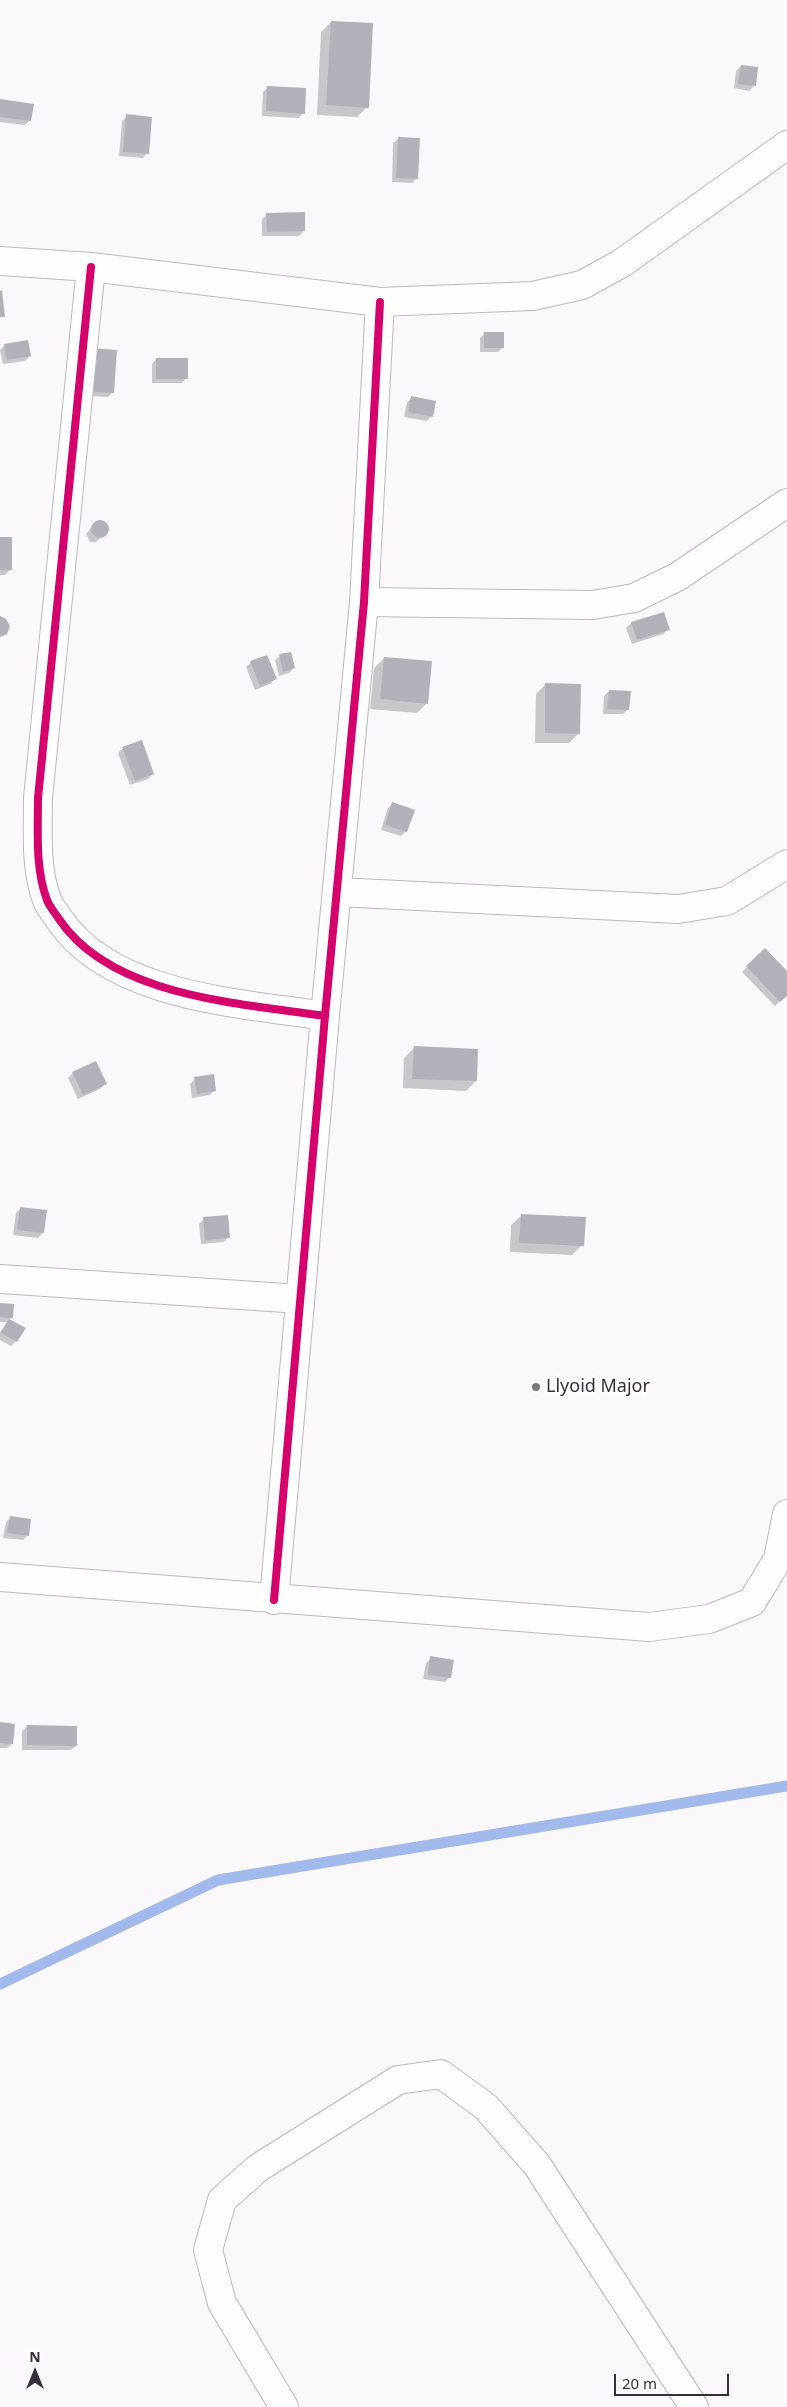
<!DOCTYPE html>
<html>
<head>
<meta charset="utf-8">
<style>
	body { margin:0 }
	#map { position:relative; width:787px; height:2407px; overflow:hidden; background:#fbf8fc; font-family:"Noto Sans",sans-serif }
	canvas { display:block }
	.north { position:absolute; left:10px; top:2347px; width:50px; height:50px; -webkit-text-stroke:4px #fff; paint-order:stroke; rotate:0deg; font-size:14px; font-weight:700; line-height:20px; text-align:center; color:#362e39 }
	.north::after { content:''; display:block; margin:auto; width:18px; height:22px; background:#362e39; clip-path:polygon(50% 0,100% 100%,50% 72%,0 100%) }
	.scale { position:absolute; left:614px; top:2374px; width:115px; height:22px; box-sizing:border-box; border:2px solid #362e39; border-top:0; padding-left:6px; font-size:15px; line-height:18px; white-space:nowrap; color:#362e39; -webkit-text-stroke:4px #fff; paint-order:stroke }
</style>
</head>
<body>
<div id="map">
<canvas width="787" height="2407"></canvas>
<div class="north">N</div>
<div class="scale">20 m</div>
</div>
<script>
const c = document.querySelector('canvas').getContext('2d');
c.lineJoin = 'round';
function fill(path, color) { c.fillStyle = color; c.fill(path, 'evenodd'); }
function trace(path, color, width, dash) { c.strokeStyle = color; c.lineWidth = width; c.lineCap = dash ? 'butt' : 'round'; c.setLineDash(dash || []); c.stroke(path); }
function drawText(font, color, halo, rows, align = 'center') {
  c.font = font + ' "Noto Sans",sans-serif'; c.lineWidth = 5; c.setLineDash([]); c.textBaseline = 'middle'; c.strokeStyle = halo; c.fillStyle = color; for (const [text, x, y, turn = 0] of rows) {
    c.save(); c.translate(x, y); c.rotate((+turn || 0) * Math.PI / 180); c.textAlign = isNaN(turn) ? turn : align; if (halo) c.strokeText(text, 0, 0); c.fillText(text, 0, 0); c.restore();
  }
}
const shadow = new Path2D(`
	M 331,22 L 367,107 L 357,117 L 317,115 L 321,32 Z
	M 741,66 L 754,86 L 749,91 L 734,88 L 736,71 Z
	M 268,87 L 303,113 L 299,118 L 262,116 L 263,92 Z
	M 0,100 L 30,120 L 25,125 L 0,122 Z
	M 127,116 L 147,153 L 143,158 L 119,156 L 122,121 Z
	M 398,139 L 417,178 L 412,183 L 392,182 L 393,143 Z
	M 267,214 L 304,231 L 299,236 L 262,236 L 262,219 Z
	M 485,333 L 503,347 L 498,352 L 480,352 L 480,338 Z
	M 5,345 L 30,356 L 25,361 L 3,364 L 0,350 Z
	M 88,354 L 113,392 L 108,397 L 85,396 Z
	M 156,359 L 186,378 L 182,383 L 152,383 L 152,364 Z
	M 412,398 L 431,416 L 427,421 L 404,417 L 407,402 Z
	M 100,520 L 108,526 L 107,532 L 96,542 L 90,542 L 86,534 L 95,523 Z
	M 0,539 L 10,570 L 5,575 L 0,575 Z
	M 663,613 L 668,629 L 663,634 L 632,644 L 626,628 L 631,623 Z
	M 280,656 L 294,668 L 289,673 L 279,676 L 275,660 Z
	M 384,658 L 427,703 L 417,713 L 370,709 L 374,668 Z
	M 251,662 L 275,679 L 270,684 L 255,690 L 246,667 Z
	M 546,684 L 579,733 L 569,743 L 535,743 L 536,694 Z
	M 609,691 L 628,709 L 623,714 L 603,714 L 604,696 Z
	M 123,748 L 153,774 L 148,779 L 130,785 L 118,753 Z
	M 393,803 L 406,831 L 401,836 L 381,830 L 388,808 Z
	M 765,950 L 787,973 L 787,994 L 775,1006 L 742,972 Z
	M 414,1048 L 476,1081 L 466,1091 L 403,1088 L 404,1058 Z
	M 73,1073 L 105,1084 L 100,1089 L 78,1099 L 68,1078 Z
	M 195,1079 L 215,1090 L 210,1095 L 192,1098 L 190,1084 Z
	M 21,1208 L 43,1233 L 38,1238 L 13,1235 L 16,1213 Z
	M 521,1216 L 582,1245 L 572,1255 L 510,1252 L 511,1225 Z
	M 204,1219 L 228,1237 L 224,1242 L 201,1244 L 199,1224 Z
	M 0,1304 L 12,1317 L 9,1320 L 16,1341 L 11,1346 L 0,1340 L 0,1332 L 7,1322 L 0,1322 Z
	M 11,1517 L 27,1536 L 23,1540 L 3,1538 L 6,1522 Z
	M 431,1658 L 450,1677 L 445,1682 L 423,1679 L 426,1663 Z
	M 0,1724 L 12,1744 L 7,1748 L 0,1748 Z
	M 27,1726 L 76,1746 L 71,1750 L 22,1750 L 22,1731 Z`);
const stream = new Path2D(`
	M 0,1984 L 218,1880 L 787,1786`);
const building = new Path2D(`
	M 331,21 L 373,23 L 369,108 L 326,105 Z
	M 741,65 L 758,67 L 756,86 L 738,84 Z
	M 267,86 L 306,88 L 305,114 L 266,111 Z
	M 0,99 L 34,104 L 31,121 L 0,117 Z
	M 126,114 L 152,117 L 149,154 L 123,152 Z
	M 398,137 L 420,138 L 418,179 L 396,178 Z
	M 305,212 L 305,231 L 267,232 L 266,213 Z
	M 0,291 L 2,291 L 5,317 L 0,317 Z
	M 484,332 L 504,332 L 504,348 L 484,348 Z
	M 28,340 L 31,356 L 7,360 L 4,344 Z
	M 92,348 L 117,350 L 114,393 L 89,392 Z
	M 156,358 L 188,358 L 188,379 L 156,379 Z
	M 411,396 L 436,401 L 433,417 L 408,412 Z
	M91 529a9 9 0 1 1 18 0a9 9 0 1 1-18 0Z
	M 0,537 L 12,537 L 12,570 L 0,570 Z
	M 664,612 L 670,630 L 637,640 L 631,622 Z
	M 0,616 L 6,619 L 10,626 L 7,634 L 0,637 Z
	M 291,652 L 295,668 L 283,672 L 279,654 Z
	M 267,655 L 277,679 L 260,686 L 250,661 Z
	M 384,657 L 432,661 L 428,704 L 380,699 Z
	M 545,683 L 581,684 L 580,734 L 545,733 Z
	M 609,690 L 631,691 L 629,710 L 607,709 Z
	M 142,740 L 154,774 L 135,781 L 122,747 Z
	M 392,802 L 415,810 L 407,832 L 385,825 Z
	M 765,948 L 787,971 L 787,996 L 780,1002 L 746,966 Z
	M 414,1046 L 478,1049 L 477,1081 L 412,1079 Z
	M 96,1061 L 107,1084 L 83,1095 L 72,1072 Z
	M 214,1074 L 216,1091 L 197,1094 L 194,1077 Z
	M 20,1207 L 47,1210 L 44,1233 L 17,1230 Z
	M 521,1214 L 586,1217 L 584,1246 L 519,1243 Z
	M 228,1215 L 230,1238 L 205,1240 L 203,1217 Z
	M 0,1303 L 14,1304 L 13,1318 L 0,1317 Z
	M 9,1319 L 26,1328 L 17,1342 L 1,1333 Z
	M 10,1516 L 31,1519 L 29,1536 L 7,1533 Z
	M 430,1656 L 454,1660 L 451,1678 L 428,1675 Z
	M 0,1722 L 15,1724 L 13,1744 L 0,1743 Z
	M 27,1725 L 77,1726 L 77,1746 L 27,1745 Z`);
const minor = new Path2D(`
	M 0,261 L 91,267 L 380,302 L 533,296 L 582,285 L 622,263 L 787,145
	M 91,267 L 38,798 C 38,831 35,868 47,900 C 49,906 55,913 59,919 C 111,997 240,1003 325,1016
	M 364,602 L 593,605 L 634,598 L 677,577 L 787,503
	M 338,892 L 678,909 L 727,901 L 787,864
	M 0,1279 L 300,1299
	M 0,1577 L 649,1627 L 709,1619 L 752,1602 L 778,1559 L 787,1514
	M 274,1600 L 325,1016 L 364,602 L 380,302
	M 284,2407 L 222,2303 L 208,2250 L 222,2200 L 258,2168 L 398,2080 L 441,2074 L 486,2107 L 537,2165 L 694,2407`);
const cycleway = new Path2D(`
	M 91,267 L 38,798 C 38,831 35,868 47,900 C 49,906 55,913 59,919 C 111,997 240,1003 325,1016
	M 274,1600 L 325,1016 L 364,602 L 380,302`);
const markers = [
	[536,1387,5,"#7b757d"]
];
const poiNames = [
	["Llyoid Major",546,1387]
];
fill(shadow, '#0003');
trace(stream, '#a2b9eb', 11);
fill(building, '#b2b0b8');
trace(minor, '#bdb8be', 30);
trace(minor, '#fefeff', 28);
trace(cycleway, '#d6006c', 8);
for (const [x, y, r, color] of markers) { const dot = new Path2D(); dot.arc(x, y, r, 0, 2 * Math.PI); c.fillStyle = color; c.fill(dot); trace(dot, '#fff', 2); }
drawText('18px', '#362e39', '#fff', poiNames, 'left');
</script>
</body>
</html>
